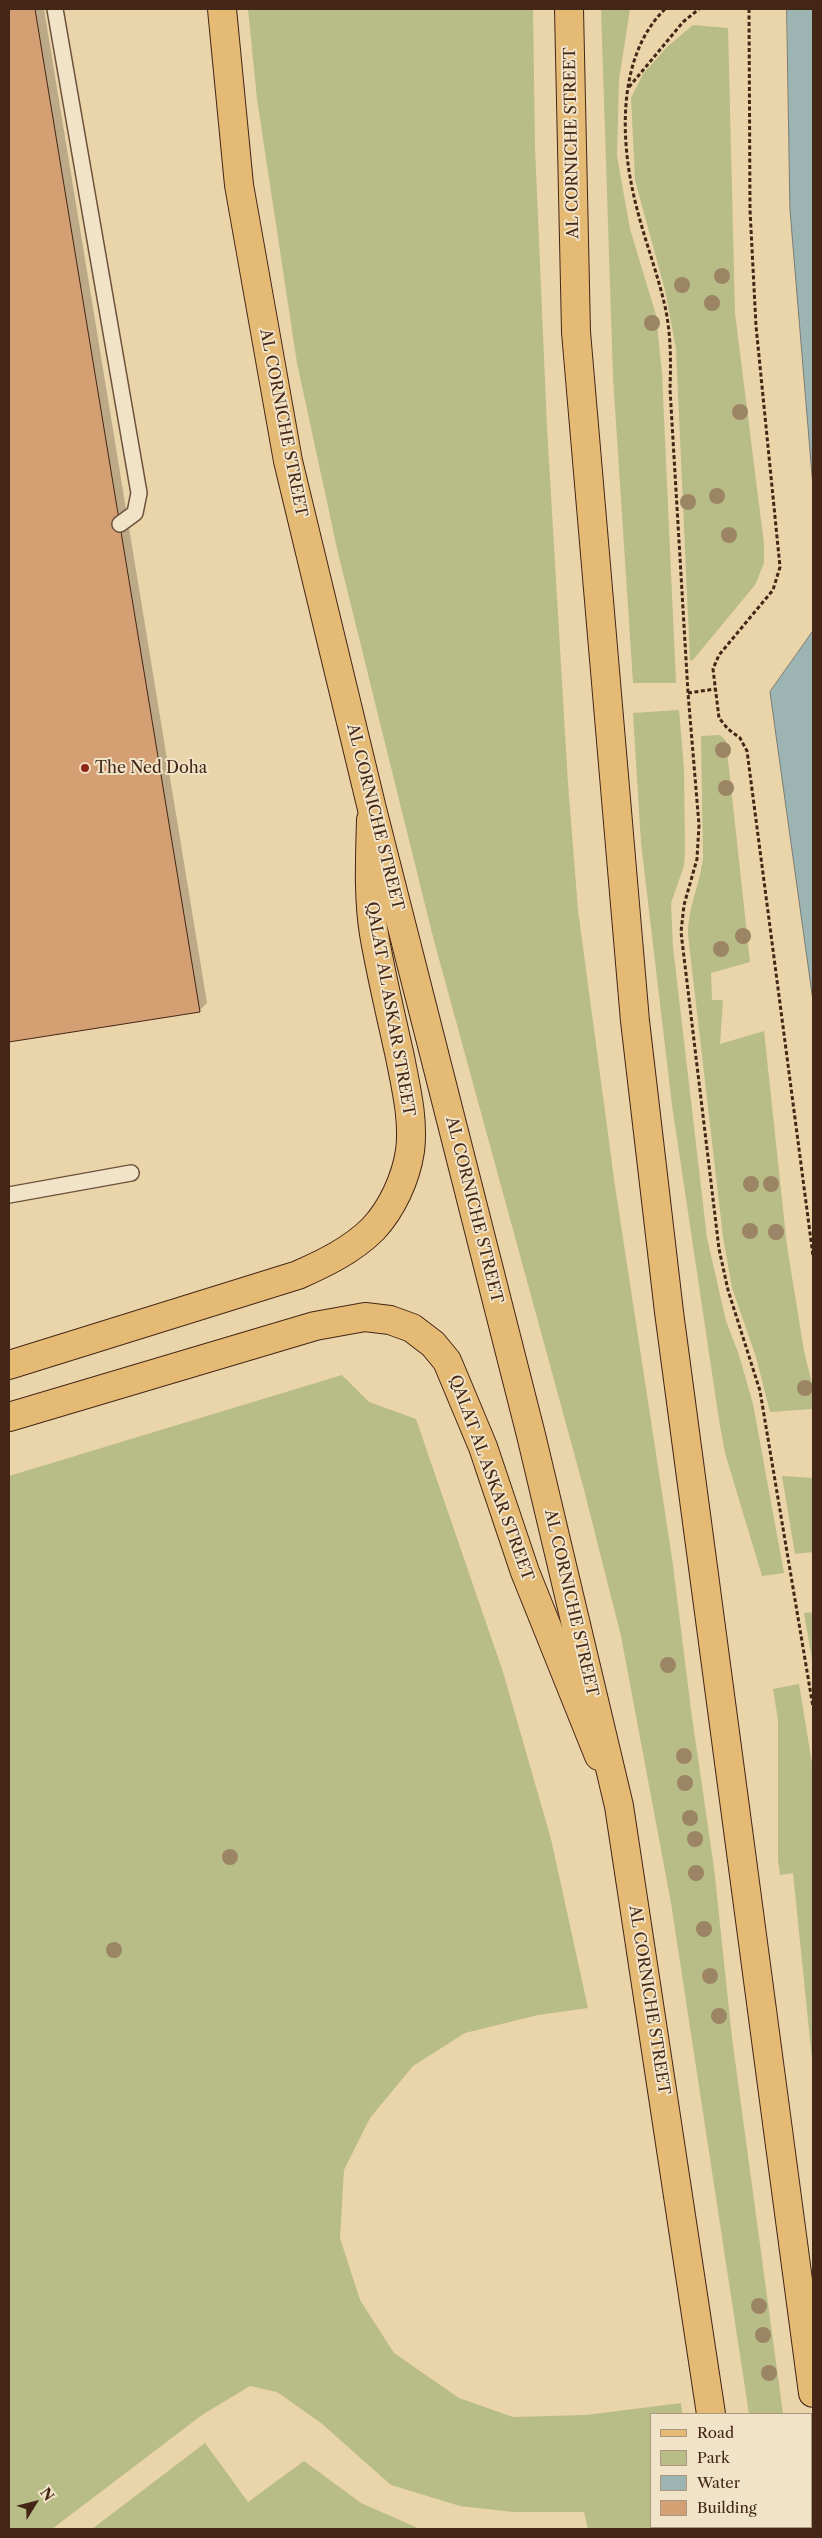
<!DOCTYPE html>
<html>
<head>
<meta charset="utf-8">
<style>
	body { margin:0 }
	#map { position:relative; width:822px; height:2538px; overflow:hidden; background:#ead4a9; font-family:"Libre Caslon Text",serif }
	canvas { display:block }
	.frame { position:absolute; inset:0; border:10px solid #442617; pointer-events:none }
	.legend { position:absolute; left:650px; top:2413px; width:162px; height:115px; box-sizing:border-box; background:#f1e3c7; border:1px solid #ac9781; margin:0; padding:6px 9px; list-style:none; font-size:15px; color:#442617 }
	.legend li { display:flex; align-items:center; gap:10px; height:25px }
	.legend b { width:25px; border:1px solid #ac9781 }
	.north { position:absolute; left:10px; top:2478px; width:50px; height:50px; -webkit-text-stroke:4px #f1e3c7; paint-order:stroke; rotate:54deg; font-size:14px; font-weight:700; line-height:20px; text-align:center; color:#442617 }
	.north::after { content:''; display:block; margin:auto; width:18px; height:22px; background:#442617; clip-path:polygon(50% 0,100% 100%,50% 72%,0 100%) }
</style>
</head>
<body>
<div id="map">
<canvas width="822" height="2538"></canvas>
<div class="frame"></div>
<ul class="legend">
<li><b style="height:6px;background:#e5ba74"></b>Road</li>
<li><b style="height:14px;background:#b8bc87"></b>Park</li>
<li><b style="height:14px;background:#9cb5b3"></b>Water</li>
<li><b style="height:14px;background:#d49f73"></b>Building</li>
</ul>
<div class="north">N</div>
</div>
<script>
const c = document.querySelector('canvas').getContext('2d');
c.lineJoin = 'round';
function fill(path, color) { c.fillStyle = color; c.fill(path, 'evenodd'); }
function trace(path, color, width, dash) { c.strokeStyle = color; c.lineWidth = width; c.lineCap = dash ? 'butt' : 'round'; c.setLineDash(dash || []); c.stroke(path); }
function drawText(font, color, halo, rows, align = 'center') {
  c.font = font + ' "Libre Caslon Text",serif'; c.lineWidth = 4; c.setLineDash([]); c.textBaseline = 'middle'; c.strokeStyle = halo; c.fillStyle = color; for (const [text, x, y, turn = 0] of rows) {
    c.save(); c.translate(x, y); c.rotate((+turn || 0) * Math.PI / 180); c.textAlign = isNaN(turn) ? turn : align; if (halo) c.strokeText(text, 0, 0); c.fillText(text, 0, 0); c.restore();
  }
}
const green = new Path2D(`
	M 248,9 L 533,9 L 535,148 L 547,427 L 568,784 L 578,910 L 615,1186 L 672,1558 L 691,1710 L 714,1868 L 732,2038 L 783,2414 L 749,2414 L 671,1903 L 621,1636 L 583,1486 L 433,937 L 338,553 L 297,363 L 257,99 Z
	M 601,9 L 630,9 L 619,80 L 617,156 L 630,229 L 656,315 L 662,373 L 676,683 L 633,683 L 613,377 Z
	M 693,25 L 728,28 L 735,313 L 764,544 L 764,563 L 755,585 L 692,661 L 690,660 L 676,349 L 665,290 L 635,180 L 631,98 L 643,74 L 667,47 Z
	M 679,710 L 684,768 L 685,851 L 684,866 L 671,903 L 673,947 L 707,1238 L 726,1321 L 739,1355 L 753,1404 L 784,1573 L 762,1576 L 725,1453 L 719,1420 L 672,1105 L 641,843 L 633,713 Z
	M 720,735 L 726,741 L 750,962 L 711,973 L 712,1000 L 723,1000 L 720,1044 L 764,1031 L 787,1246 L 804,1351 L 813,1388 L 813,1409 L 770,1412 L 756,1357 L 732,1288 L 723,1237 L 688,935 C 688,906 700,885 703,858 L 701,736 Z
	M 342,1375 L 369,1402 L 416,1419 L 503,1672 L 551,1839 L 588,2008 L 538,2015 L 465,2033 L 413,2066 L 370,2118 L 344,2170 L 340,2238 L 360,2300 L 394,2353 L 459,2398 L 513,2417 L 586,2415 L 681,2403 L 682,2414 L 651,2414 L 651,2527 L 696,2527 L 696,2529 L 588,2529 L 584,2512 L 513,2512 L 460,2506 L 391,2485 L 321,2423 L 277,2392 L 250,2386 L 202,2415 L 52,2529 L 9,2529 L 9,1476 Z
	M 782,1476 L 813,1478 L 813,1552 L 795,1554 Z
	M 813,1612 L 813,1665 L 804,1613 Z
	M 799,1684 L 813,1769 L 813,2069 L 793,1873 L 780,1875 L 778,1860 L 778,1720 L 773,1689 Z
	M 205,2443 L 248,2502 L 304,2461 L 361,2503 L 420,2529 L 92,2529 Z`);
const water = new Path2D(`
	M 787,9 L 813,9 L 813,487 L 790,210 Z
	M 813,631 L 813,1001 L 770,692 Z`);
const shadow = new Path2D(`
	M 9,9 L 44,9 L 207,1003 L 200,1010 L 9,1041 Z`);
const building = new Path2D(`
	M 9,9 L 35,9 L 200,1012 L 9,1042 Z`);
const path = new Path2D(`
	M 665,9 C 619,54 620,133 633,192 C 641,230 655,265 664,302 C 671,331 671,359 670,389 L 688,693 L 699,825 L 697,859 L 684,905 L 681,932 L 719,1249 L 728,1290 L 760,1391 L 813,1707
	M 749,9 L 750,210 L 756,326 L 780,567 L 773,590 L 719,655 L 713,669 L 719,718 L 728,729 L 740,738 L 747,751 L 813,1256
	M 629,87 L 683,22 L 699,9
	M 688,693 L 715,689`);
const service = new Path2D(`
	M 55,9 L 139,493 L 135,513 L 120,524
	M 9,1195 L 131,1173`);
const primary = new Path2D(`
	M 9,1365 L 298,1275 C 325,1263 352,1250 373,1229 C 392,1209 406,1178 410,1151 C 414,1120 406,1088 400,1057 C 391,1016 381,975 374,934 C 368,897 370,858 371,820
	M 9,1417 L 315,1326 L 365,1317 L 390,1320 L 412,1328 L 433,1344 L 447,1361 L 483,1447 L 525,1572 L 599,1756`);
const trunk = new Path2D(`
	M 222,9 L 239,185 L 288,461 L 372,809 L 531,1435 L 619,1806 L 711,2414
	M 569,9 L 576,332 L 635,1021 L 669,1312 L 813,2393
	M 725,2527 L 726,2529`);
const trees = [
	[722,276],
	[682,285],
	[712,303],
	[652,323],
	[740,412],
	[717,496],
	[688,502],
	[729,535],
	[723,750],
	[726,788],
	[743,936],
	[721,949],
	[751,1184],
	[771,1184],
	[750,1231],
	[776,1232],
	[805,1388],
	[668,1665],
	[684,1756],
	[685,1783],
	[690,1818],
	[695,1839],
	[230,1857],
	[696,1873],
	[704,1929],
	[114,1950],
	[710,1976],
	[719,2016],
	[759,2306],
	[763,2335],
	[769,2373]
];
const markers = [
	[85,768,5,"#8f2418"]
];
const streetNames = [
	["AL CORNICHE STREET",572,143,-91],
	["AL CORNICHE STREET",283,423,79],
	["AL CORNICHE STREET",375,817,76],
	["QALAT AL ASKAR STREET",390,1009,80],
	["AL CORNICHE STREET",474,1210,76],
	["QALAT AL ASKAR STREET",491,1478,70],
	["AL CORNICHE STREET",571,1603,77],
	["AL CORNICHE STREET",649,2000,81]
];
const poiNames = [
	["The Ned Doha",95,768]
];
fill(green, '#b8bc87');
fill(water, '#9cb5b3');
trace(water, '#797c75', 1);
fill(shadow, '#0003');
fill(building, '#d49f73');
trace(building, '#442617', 1);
trace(service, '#6e523c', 18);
trace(primary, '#442617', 30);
trace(trunk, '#442617', 30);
trace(path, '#442617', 3, [4, 2.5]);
trace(service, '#f1e3c7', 15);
trace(primary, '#e5ba74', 28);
trace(trunk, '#e5ba74', 28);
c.fillStyle = '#9b8565';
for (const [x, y] of trees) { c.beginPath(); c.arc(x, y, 8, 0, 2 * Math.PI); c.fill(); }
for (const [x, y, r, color] of markers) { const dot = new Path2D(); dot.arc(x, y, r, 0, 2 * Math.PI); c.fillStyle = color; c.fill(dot); trace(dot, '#f1e3c7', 2); }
drawText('16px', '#442617', '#f1e3c7', streetNames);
drawText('16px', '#442617', '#f1e3c7', poiNames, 'left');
</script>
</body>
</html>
